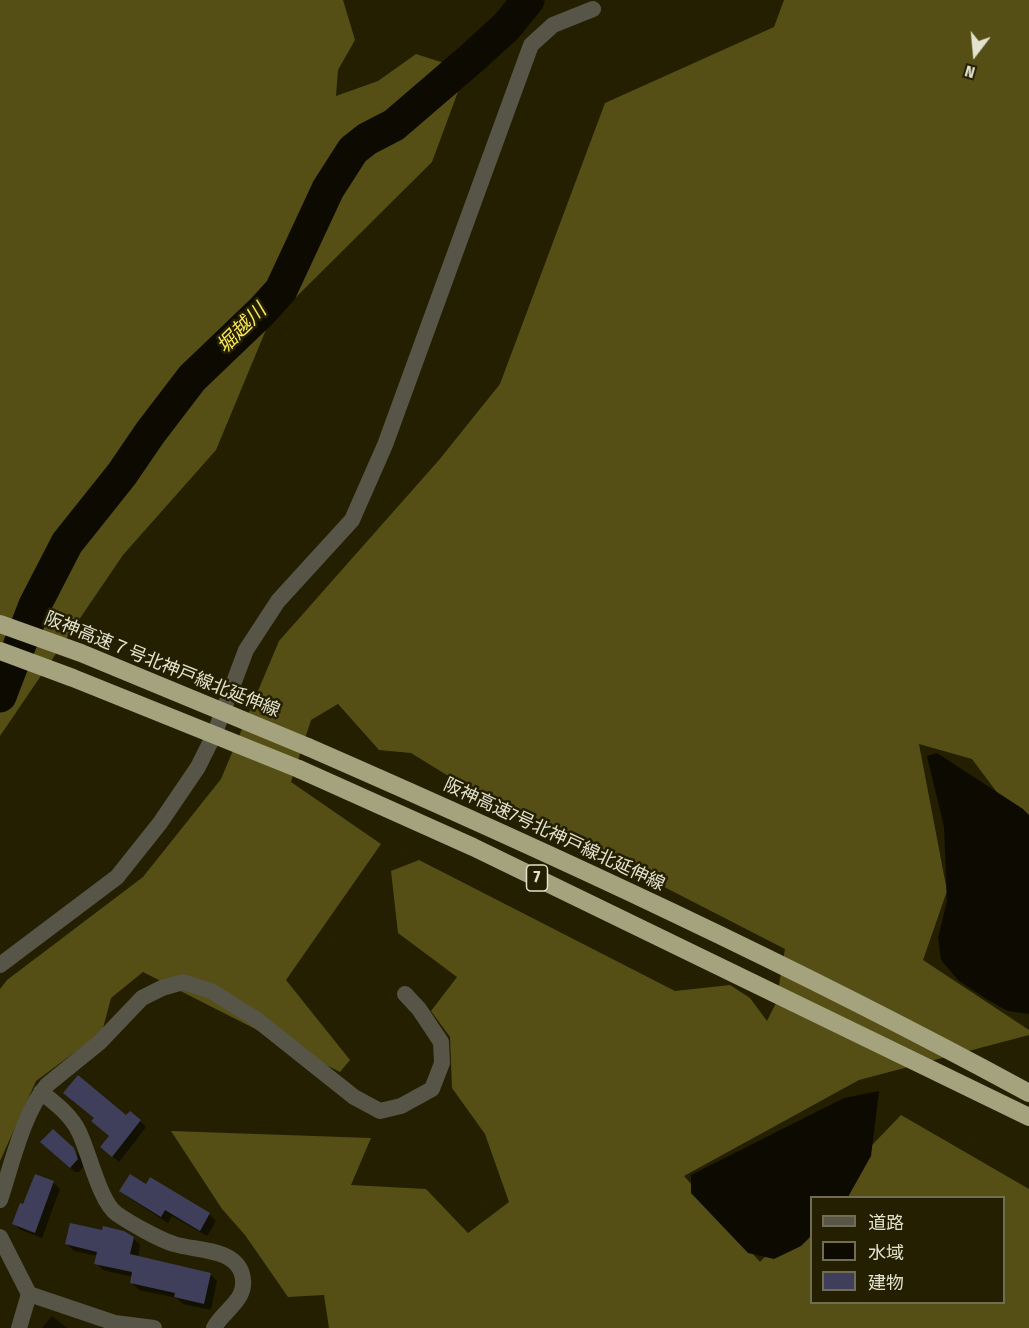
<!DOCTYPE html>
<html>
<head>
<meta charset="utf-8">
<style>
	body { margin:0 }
	#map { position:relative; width:1029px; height:1328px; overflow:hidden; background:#231f00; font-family:"Fira Sans Condensed","Noto Sans JP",sans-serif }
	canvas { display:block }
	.legend { position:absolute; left:810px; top:1196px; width:195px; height:108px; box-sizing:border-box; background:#231f00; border:2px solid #706d53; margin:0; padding:8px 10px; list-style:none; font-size:18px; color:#e3e2cf }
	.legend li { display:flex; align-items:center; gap:12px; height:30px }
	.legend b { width:30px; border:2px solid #706d53 }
	.north { position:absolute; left:945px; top:24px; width:60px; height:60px; -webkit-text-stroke:4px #231f00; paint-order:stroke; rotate:196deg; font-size:16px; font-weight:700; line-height:24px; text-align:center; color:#e3e2cf }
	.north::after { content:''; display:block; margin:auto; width:21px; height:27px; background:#e3e2cf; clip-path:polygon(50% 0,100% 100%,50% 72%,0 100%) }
</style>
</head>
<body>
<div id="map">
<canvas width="1029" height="1328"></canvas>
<ul class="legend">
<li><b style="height:8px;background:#565547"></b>道路</li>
<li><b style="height:16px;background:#0d0b01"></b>水域</li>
<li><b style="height:16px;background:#3f3e5b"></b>建物</li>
</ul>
<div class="north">N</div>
</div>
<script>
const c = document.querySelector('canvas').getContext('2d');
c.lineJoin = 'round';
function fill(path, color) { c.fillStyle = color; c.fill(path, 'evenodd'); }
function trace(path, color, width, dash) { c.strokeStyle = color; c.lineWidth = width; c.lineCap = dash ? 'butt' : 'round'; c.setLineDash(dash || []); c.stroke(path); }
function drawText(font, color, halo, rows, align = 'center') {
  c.font = font + ' "Fira Sans Condensed","Noto Sans JP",sans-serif'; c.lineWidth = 5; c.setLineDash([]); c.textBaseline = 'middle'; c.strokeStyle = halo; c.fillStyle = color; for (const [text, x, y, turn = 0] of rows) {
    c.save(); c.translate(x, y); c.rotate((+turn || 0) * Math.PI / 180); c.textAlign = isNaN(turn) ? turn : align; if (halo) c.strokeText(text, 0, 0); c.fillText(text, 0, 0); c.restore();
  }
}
const forest = new Path2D(`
	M 0,0 L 343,0 L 355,40 L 338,70 L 336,96 L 378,81 L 416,54 L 466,70 L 432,162 L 268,325 L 216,450 L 123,555 L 0,736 Z
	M 784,0 L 1029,0 L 1029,835 L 972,759 L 919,744 L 947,891 L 923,960 L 1029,1030 L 1029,1035 L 859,1080 L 684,1176 L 760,1262 L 811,1208 L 812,1302 L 1004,1302 L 1004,1198 L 822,1197 L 901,1115 L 1029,1189 L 1029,1328 L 329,1328 L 324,1295 L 288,1297 L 245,1235 L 222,1209 L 171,1131 L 371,1138 L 351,1185 L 426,1189 L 468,1233 L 509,1202 L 485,1134 L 452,1088 L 450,1037 L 431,1011 L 457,977 L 398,933 L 391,871 L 419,860 L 675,991 L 730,985 L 750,998 L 767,1021 L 776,1003 L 785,949 L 450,777 L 411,753 L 379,750 L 338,704 L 311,720 L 291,782 L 381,844 L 286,980 L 350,1060 L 340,1072 L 143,972 L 111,998 L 102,1032 L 36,1081 L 0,1161 L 0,989 L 7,980 L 143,877 L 221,779 L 279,641 L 439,460 L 500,384 L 605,103 L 774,27 Z`);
const water = new Path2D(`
	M 937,753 L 1023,809 L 1029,815 L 1029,1014 L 1008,1011 L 988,1000 L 959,981 L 941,960 L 938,938 L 947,901 L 944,827 L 927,756 Z
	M 879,1091 L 871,1156 L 848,1197 L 812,1198 L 811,1236 L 801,1246 L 774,1259 L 748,1253 L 691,1193 L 691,1175 L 844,1098 Z`);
const shadow = new Path2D(`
	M 127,1117 L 140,1121 L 146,1127 L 119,1162 L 108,1153 Z
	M 49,1149 L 73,1150 L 81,1157 L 84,1166 L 79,1172 L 75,1172 Z
	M 53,1182 L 60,1189 L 42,1238 L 21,1230 L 14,1224 L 24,1206 Z
	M 146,1186 L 209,1214 L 216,1221 L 207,1236 L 172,1216 L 168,1223 L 128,1197 L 121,1190 Z
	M 133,1238 L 140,1245 L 138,1257 L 210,1274 L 217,1281 L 211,1310 L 183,1304 L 177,1298 L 139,1290 L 132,1283 L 133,1277 L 103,1270 L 96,1263 L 98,1256 L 74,1251 L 67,1244 Z
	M 52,1316 L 67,1328 L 42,1328 Z`);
const river = new Path2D(`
	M 0,696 L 35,605 L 67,543 L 122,474 L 150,433 L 192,378 L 262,311 L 281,290 L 328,189 L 353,150 L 367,139 L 394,125 L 472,58 L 507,26 L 528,0`);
const building = new Path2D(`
	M 78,1075 L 126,1115 L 130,1111 L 141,1120 L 112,1157 L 100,1147 L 109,1136 L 91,1121 L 94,1118 L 63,1093 Z
	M 53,1129 L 74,1148 L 78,1159 L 70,1168 L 40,1142 Z
	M 35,1174 L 54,1181 L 35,1233 L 12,1224 L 20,1203 L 23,1204 Z
	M 130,1174 L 146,1184 L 150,1177 L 210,1213 L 200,1231 L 165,1210 L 161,1217 L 119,1191 Z
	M 70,1223 L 102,1230 L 103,1226 L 124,1231 L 134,1237 L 130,1254 L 211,1273 L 204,1304 L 174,1297 L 175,1293 L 130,1283 L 132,1272 L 94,1264 L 97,1252 L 65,1244 Z`);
const minor = new Path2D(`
	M 0,965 L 117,877 L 160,823 L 198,767 L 214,735 L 246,650 L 278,601 L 352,520 L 385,445 L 531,45 L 553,25 L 593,9
	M 41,1092 C 56,1104 71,1115 79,1132 C 89,1152 100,1203 117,1214 C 130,1223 160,1240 174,1244 C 196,1251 234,1248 242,1274 C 249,1300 224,1309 214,1328
	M 0,1200 C 12,1164 23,1113 47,1085 L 100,1042 L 142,998 L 162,988 L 183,982 L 211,991 L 256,1019 L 354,1097 L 380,1111 L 401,1106 L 432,1089 L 442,1063 L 441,1042 L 419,1009 L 405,994
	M 0,1237 L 29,1294 L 19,1328
	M 29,1294 L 115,1323 L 154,1328`);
const motorway = new Path2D(`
	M 308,747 C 553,854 795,966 1029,1093
	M 299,769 L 473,847 L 1029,1117`);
const motorwayBridge = new Path2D(`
	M 0,624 L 81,653 L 308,747
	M 0,651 L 73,678 L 299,769`);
const shields = [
	[537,878,21]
];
const shieldNames = [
	["7",537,878]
];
const streetNames = [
	["阪神高速７号北神戸線北延伸線",162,665,22],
	["阪神高速7号北神戸線北延伸線",554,835,25]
];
const waterNames = [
	["堀越川",242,329,-45]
];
fill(forest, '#564f15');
fill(water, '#0d0b01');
fill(shadow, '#0007');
trace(river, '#0d0b01', 33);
fill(building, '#3f3e5b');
trace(minor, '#565547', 16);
trace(motorway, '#a5a27e', 18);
trace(motorwayBridge, '#a5a27e', 18);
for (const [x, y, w] of shields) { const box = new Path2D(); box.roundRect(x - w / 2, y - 13, w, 26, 4.5); c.fillStyle = '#231f00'; c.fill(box); trace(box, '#e3e2cf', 1.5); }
drawText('bold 16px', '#e3e2cf', null, shieldNames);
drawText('18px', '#e3e2cf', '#231f00', streetNames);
drawText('italic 20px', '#f7e75a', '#231f00', waterNames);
</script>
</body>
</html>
